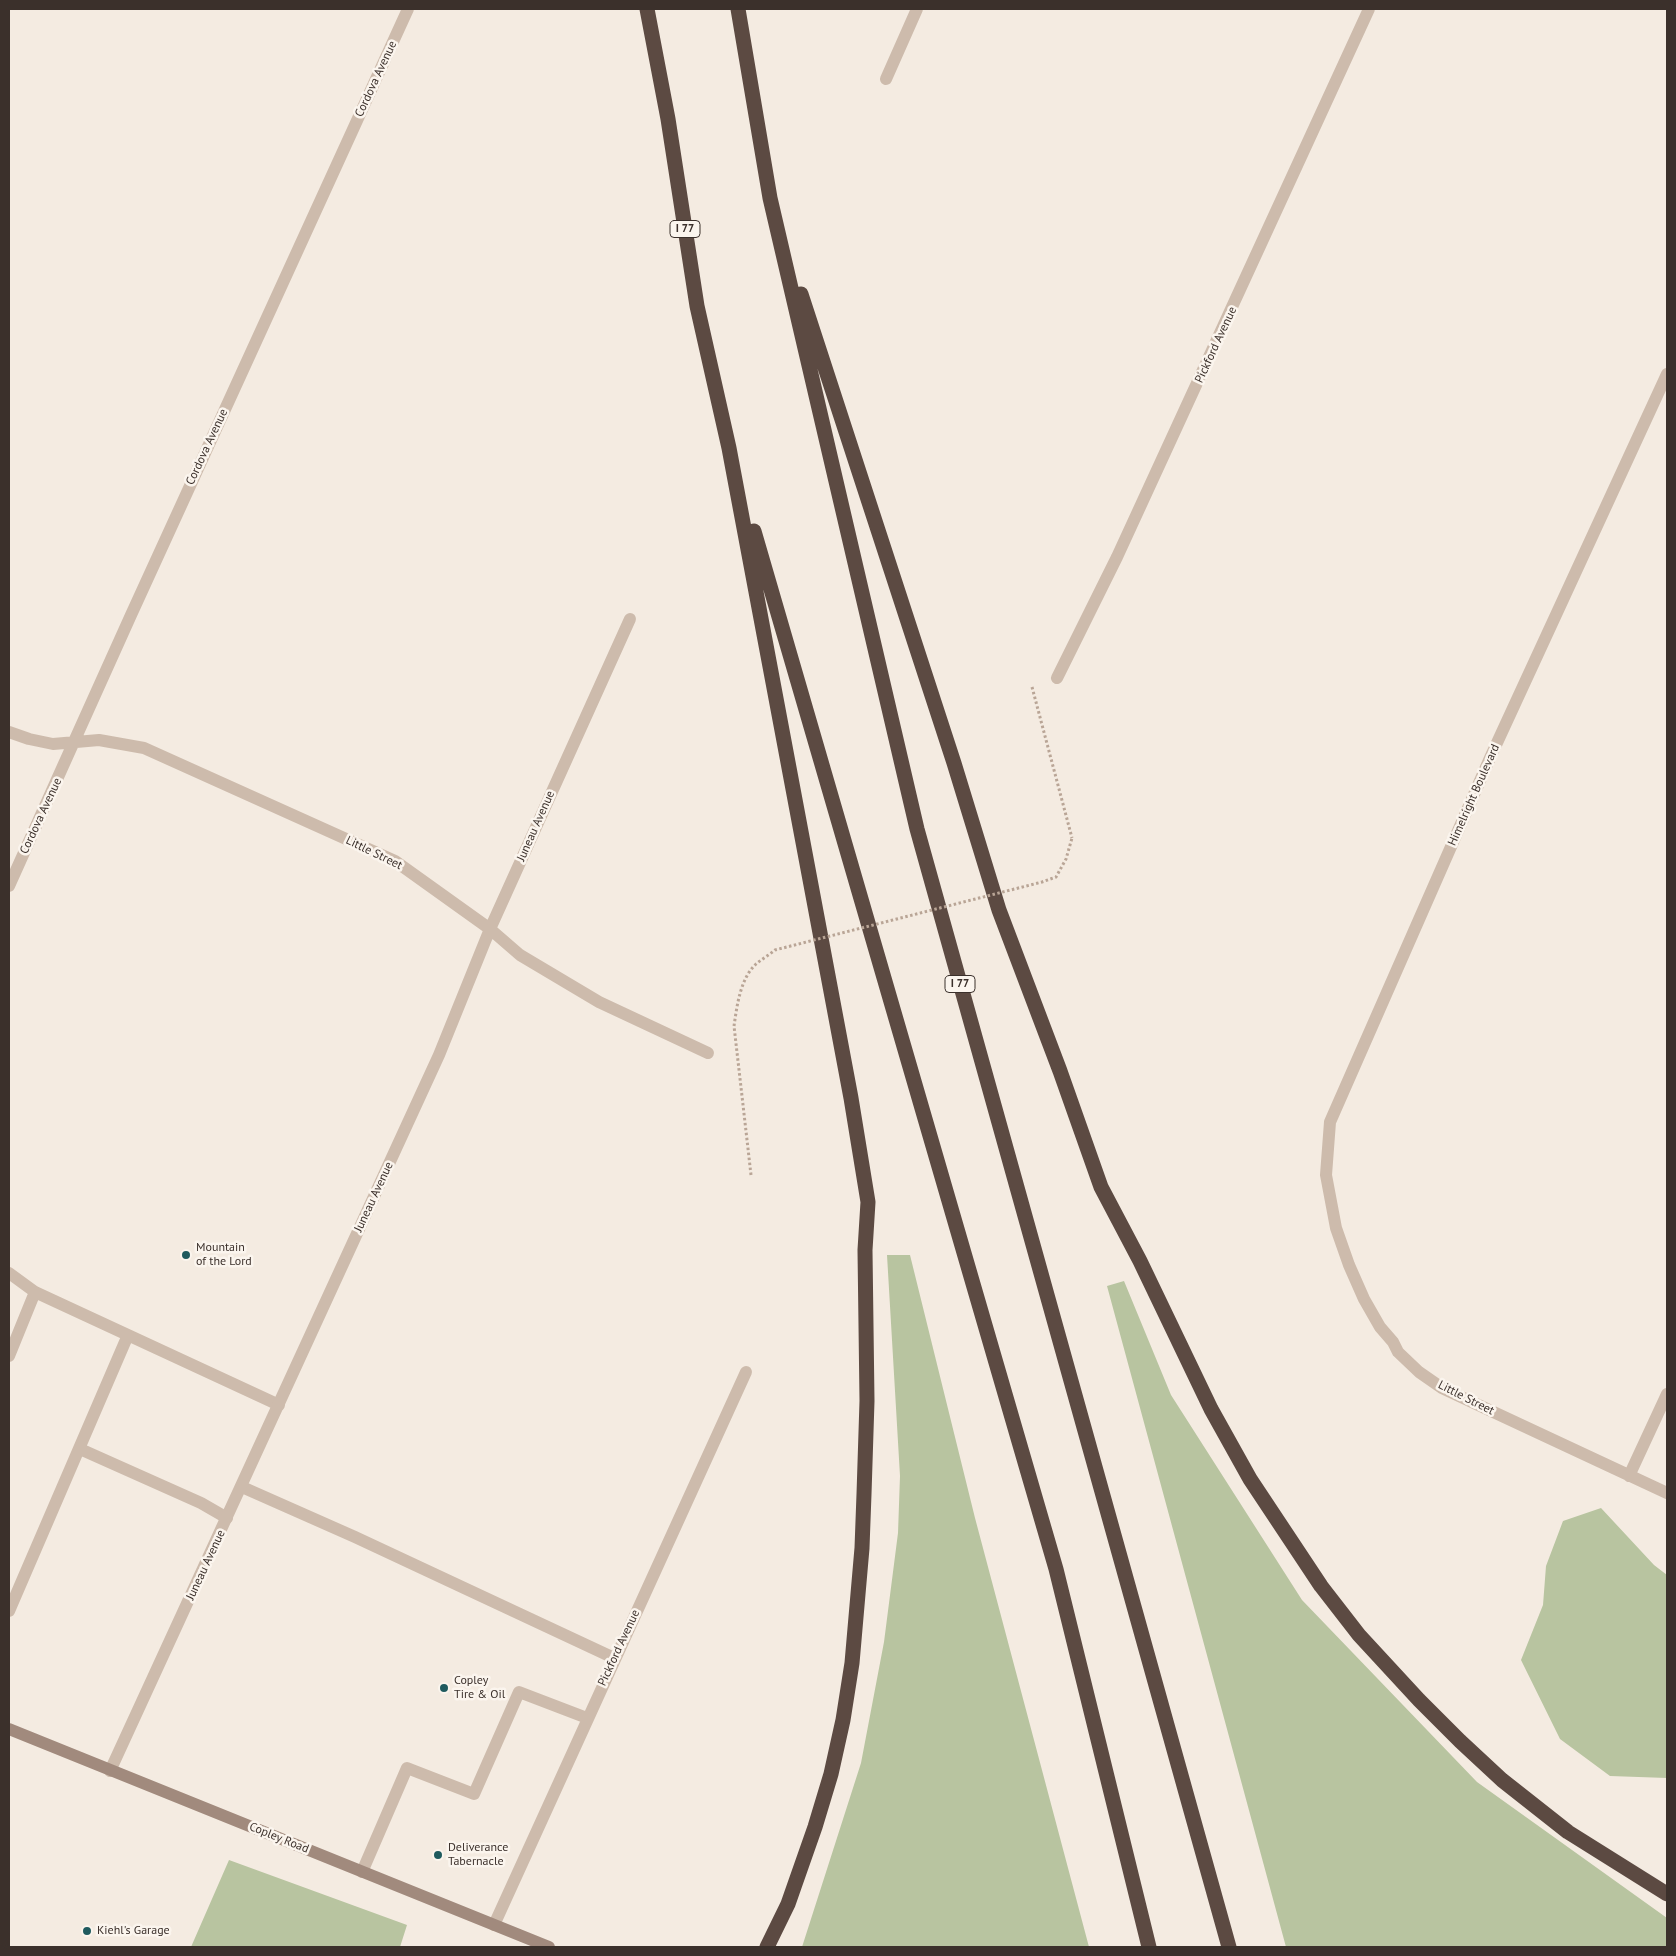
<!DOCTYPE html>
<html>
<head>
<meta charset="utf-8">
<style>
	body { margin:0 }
	#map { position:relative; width:1676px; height:1956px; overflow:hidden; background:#f4ebe1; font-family:"PT Sans",sans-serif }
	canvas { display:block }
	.frame { position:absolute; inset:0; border:10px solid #3b302b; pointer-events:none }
</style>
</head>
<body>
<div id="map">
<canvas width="1676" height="1956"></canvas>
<div class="frame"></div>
</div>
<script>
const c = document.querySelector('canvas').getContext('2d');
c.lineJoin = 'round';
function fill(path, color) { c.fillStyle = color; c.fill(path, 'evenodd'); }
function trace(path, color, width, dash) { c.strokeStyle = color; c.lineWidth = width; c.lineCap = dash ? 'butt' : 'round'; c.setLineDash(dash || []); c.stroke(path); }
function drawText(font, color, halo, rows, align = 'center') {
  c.font = font + ' "PT Sans",sans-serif'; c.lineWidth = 5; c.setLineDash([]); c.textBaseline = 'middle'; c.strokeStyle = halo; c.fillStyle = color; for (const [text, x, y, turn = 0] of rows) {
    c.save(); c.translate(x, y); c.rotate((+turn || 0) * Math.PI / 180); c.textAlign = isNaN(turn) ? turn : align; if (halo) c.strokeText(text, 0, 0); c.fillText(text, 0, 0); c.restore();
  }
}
const green = new Path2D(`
	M 887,1255 L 910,1255 L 975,1518 L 1089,1947 L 802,1947 L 861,1763 L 884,1642 L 898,1533 L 900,1476 Z
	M 1124,1281 L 1171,1395 L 1302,1600 L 1477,1782 L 1667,1918 L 1667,1947 L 1286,1947 L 1107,1286 Z
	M 1601,1508 L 1654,1565 L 1667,1575 L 1667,1778 L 1610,1776 L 1560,1739 L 1521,1660 L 1543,1605 L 1546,1566 L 1563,1521 Z
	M 229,1860 L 407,1925 L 400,1947 L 191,1947 Z`);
const path = new Path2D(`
	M 1032,687 L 1072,838`);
const service = new Path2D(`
	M 9,1273 L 35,1292 L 279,1405
	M 9,1356 L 35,1292
	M 80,1449 L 201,1503 L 227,1518
	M 242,1487 L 355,1537 L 614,1658
	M 9,1611 L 128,1335
	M 362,1872 L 407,1768 L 474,1794 L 519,1692 L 587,1718`);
const minor = new Path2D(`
	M 886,79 L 917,9
	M 1667,374 L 1490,758 L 1330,1122 L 1326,1175 L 1336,1228 L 1349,1265 L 1364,1299 L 1380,1327 L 1393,1342 L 1398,1352 L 1419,1372 L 1442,1388 L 1667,1493
	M 1057,678 L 1117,557 L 1369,9
	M 9,732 L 29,739 L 53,744 L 99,740 L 144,748 L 395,861 L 490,929 L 520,955 L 599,1002 L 708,1053
	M 9,886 L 131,615 L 408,9
	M 1629,1476 L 1667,1394
	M 110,1771 L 439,1055 L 490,929 L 630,619
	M 494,1925 L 746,1372`);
const secondary = new Path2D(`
	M 9,1729 L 549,1947`);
const motorway = new Path2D(`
	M 647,9 L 668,119 L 697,306 L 729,448 L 851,1098 L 868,1202 L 865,1250 L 867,1401 L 864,1494 L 862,1548 L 852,1663 L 843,1720 L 831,1774 L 815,1827 L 788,1904 L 767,1947
	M 738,9 L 770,198 L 917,829 L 1229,1947
	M 801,294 L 954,763 L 999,910 L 1060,1071 L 1101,1187 L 1140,1261 L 1211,1409 L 1250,1479 L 1321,1586 L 1359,1635 L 1419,1700 L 1460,1741 L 1502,1780 L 1568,1832 L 1667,1894
	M 754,531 L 1056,1569 L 1149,1947`);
const pathBridge = new Path2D(`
	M 751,1175 L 734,1026 C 737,1006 740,979 756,964 C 762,959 769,955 775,950 L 1042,882 L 1056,877 L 1066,859 L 1072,838`);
const markers = [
	[186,1255,5,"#1f5a5e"],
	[444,1688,5,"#1f5a5e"],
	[438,1855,5,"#1f5a5e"],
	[87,1931,5,"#1f5a5e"]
];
const shields = [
	[685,229,30],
	[960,984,30]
];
const shieldNames = [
	["I 77",685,229],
	["I 77",960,984]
];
const streetNames = [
	["Cordova Avenue",376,79,-65],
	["Pickford Avenue",1216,345,-65],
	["Cordova Avenue",207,447,-65],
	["Himelright Boulevard",1474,795,-66],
	["Cordova Avenue",41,816,-65],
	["Juneau Avenue",536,826,-66],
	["Little Street",374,853,26],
	["Juneau Avenue",374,1197,-65],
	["Little Street",1466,1398,27],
	["Juneau Avenue",206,1565,-65],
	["Pickford Avenue",619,1648,-65],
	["Copley Road",279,1838,22]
];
const poiNames = [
	["Mountain",196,1248],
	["of the Lord",196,1262],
	["Copley",454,1681],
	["Tire & Oil",454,1695],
	["Deliverance",448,1848],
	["Tabernacle",448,1862],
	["Kiehl's Garage",97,1931]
];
fill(green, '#b8c4a0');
trace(path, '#b9a596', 3, [2.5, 2.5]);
trace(service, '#cdbbac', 12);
trace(minor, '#cdbbac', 12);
trace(secondary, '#a18a7d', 12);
trace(motorway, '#5c4a42', 15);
trace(pathBridge, '#b9a596', 3, [2.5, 2.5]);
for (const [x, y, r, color] of markers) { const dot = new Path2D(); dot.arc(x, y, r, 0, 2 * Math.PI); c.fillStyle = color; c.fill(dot); trace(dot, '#fbf5ee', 2); }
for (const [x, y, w] of shields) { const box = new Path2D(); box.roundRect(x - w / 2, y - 8.5, w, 17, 4); c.fillStyle = '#fbf5ee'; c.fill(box); trace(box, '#3b302b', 1); }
drawText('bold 11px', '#3b302b', null, shieldNames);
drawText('12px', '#3b302b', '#fbf5ee', streetNames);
drawText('12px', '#3b302b', '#fbf5ee', poiNames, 'left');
</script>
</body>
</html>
